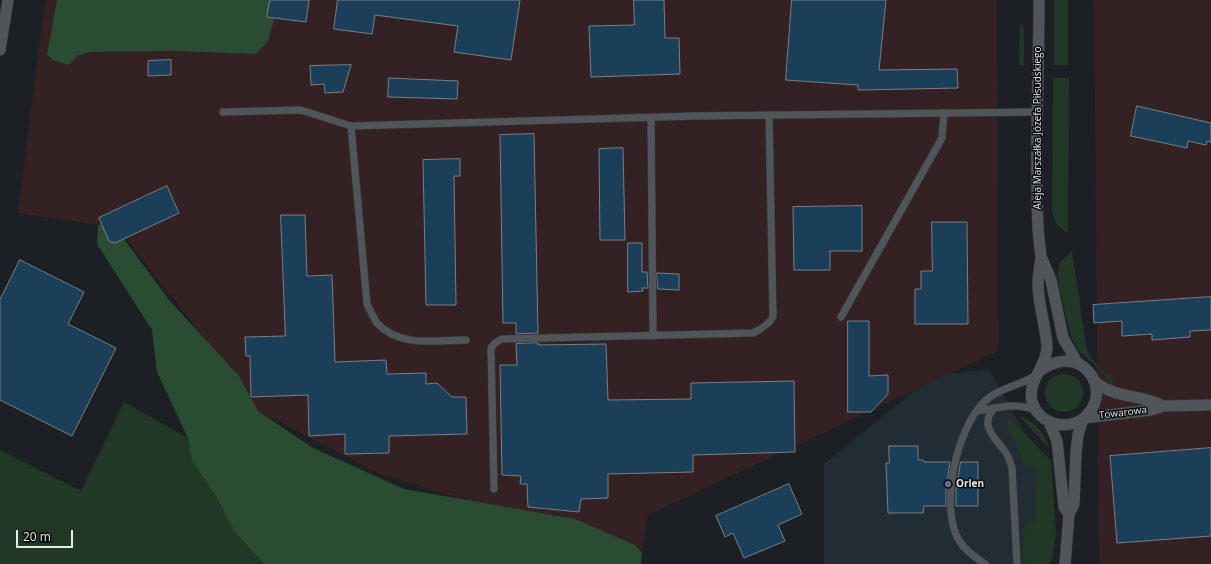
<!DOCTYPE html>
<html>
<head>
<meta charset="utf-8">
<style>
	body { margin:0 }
	#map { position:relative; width:1211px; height:564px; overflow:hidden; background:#1c2024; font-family:"Open Sans",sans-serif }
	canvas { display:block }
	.scale { position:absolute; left:16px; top:530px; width:57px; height:18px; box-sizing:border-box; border:2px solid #e7eaed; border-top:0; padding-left:5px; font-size:12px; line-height:14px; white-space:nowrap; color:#e7eaed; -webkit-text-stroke:3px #080a0b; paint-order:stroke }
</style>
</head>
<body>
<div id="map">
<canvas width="1211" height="564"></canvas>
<div class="scale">20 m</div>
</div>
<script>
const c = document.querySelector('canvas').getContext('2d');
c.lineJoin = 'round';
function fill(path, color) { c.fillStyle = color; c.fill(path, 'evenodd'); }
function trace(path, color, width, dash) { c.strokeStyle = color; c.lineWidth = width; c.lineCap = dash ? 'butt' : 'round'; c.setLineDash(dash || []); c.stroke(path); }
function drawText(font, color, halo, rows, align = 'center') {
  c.font = font + ' "Open Sans",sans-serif'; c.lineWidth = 3; c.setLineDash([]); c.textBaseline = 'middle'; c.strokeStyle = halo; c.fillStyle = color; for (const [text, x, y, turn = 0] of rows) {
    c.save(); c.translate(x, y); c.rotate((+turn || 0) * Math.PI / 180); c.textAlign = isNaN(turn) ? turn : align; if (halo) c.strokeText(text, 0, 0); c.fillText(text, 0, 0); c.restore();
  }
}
const built = new Path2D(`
	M 989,369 L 1045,469 L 1043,564 L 824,564 L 824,464 L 932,376 Z`);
const industrial = new Path2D(`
	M 45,0 L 997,0 L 998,351 L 648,515 L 642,553 L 380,474 L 258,411 L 207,341 L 114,224 L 98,225 L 18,213 Z
	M 1094,0 L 1211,0 L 1211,564 L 1099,564 Z`);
const green = new Path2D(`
	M 1054,0 L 1068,0 L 1068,65 L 1054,65 Z
	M 1020,23 L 1024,28 L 1024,65 L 1020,66 L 1019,63 Z
	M 1053,78 L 1069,78 L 1068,232 C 1058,229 1054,221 1052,211 Z
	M 1072,251 L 1086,347 L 1091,358 L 1114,382 L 1113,385 L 1093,363 L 1079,351 L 1071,337 L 1059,286 L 1058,273 L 1060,262 Z
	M1045 393a19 19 0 1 1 38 0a19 19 0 1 1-38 0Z
	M 124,402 L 188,438 L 191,459 L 216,497 L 235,532 L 264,564 L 0,564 L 0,450 L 81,491 Z
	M 1019,416 C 1034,420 1046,434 1049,448 Z
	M 1010,418 L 1051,461 L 1056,533 L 1052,560 L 1048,564 L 1026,564 L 1023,557 L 1025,523 L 1035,521 L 1036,467 L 1024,466 L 1019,448 L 1006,425 L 1006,422 Z`);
const forest = new Path2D(`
	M 57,0 L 272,0 L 274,19 L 268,41 L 255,54 L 178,51 L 90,52 L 77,56 L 68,65 L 53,60 L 47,55 Z
	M 113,224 L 169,300 L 239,376 L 258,411 L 313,448 L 404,489 L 575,519 L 635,545 L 642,553 L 641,564 L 264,564 L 235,532 L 216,497 L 191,459 L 188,438 L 157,372 L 152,330 L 97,244 L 98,225 Z`);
const building = new Path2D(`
	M 270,0 L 309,0 L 306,22 L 267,17 Z
	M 338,0 L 520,0 L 511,60 L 454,52 L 458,26 L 375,15 L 372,34 L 334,29 Z
	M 634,0 L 664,0 L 665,38 L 679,38 L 680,74 L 591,77 L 589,26 L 634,25 Z
	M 792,0 L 886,0 L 879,70 L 957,69 L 958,88 L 858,90 L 858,85 L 786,80 Z
	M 171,60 L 171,75 L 148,76 L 148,61 Z
	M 351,65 L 343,92 L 325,93 L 324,84 L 311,85 L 310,66 Z
	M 389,78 L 458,81 L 457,99 L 388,97 Z
	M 1137,106 L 1211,123 L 1211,142 L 1207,141 L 1206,145 L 1188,141 L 1187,148 L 1131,136 Z
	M 534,134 L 538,333 L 516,334 L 516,323 L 503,323 L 500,135 Z
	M 623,148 L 625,240 L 600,240 L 599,149 Z
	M 460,159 L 460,176 L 454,176 L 456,305 L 426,305 L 423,160 Z
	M 167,186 L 179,213 L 115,243 L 109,241 L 99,218 Z
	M 862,206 L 862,251 L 830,251 L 830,270 L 794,270 L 793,207 Z
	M 281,215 L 305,215 L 307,276 L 332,275 L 335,362 L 386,360 L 387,374 L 426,373 L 426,384 L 437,383 L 452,397 L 466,397 L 467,434 L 389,436 L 389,453 L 345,454 L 345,434 L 309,436 L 308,395 L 251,397 L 250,356 L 246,356 L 245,337 L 285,336 Z
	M 932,222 L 967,222 L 968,324 L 915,324 L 915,289 L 921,289 L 921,271 L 932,271 Z
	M 628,243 L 642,243 L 642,272 L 647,272 L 648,288 L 642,288 L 643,291 L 628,292 Z
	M 20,260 L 84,292 L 68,324 L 116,348 L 72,436 L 0,400 L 0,300 Z
	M 657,273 L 679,274 L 679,290 L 658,289 Z
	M 1211,297 L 1211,330 L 1190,331 L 1190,337 L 1152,340 L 1152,334 L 1122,336 L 1122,321 L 1094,323 L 1093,305 Z
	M 848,321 L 869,321 L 869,376 L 888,375 L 888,394 L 871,412 L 848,412 Z
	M 538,343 L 538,345 L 606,344 L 608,400 L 691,399 L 691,383 L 794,381 L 795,452 L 693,455 L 693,472 L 608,474 L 608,498 L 581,499 L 579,512 L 528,507 L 527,484 L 520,484 L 521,476 L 502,475 L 500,365 L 517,365 L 516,344 Z
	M 889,446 L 918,446 L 918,460 L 923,460 L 924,462 L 950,462 L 946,489 L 946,506 L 924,506 L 923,513 L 888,513 L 886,463 L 889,463 Z
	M 1211,448 L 1211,536 L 1117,543 L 1110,456 Z
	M 961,462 L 978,462 L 978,506 L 956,506 L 956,490 Z
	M 789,484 L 802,514 L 778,525 L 785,541 L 744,558 L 733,533 L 725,537 L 716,516 Z`);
const service = new Path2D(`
	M 223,112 L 301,110 L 351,126 L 695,116 L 1038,112
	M 651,117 L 653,336
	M 351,126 L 367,304 C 370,310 373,317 377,323 C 399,348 437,340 466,340
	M 841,317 L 942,138 L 944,113
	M 994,408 C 978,427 997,439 1006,453 C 1009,457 1010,463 1012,468 L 1017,564
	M 977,411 C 997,408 1016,402 1035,410
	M 494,489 L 491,348 L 495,343 L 502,339 L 753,333 C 762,329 768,325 773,317 L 769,115
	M 985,564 C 976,558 966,551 960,542 C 938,509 957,428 984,402 C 998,388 1019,386 1035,376`);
const minor = new Path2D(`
	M 1094,381 C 1117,400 1139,393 1163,406
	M 1084,418 L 1151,410 L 1163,406 L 1211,405`);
const tertiary = new Path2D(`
	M 1039,0 C 1039,60 1036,121 1037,181 C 1037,201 1037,220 1039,239 C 1039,245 1041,251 1041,257 C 1040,266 1038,275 1038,284 C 1038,305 1046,326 1047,347 C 1047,367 1027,380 1032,401 C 1038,425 1070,433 1087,415 C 1114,387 1079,341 1040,371
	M 0,50 L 8,0
	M 1042,259 L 1051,280 L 1063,338 L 1078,364
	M 1049,422 L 1057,441 L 1064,507 L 1069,514
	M 1065,564 L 1069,514 L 1074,504 L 1076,452 L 1078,435 L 1083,419`);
const markers = [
	[948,484,4,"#5c6f8a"]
];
const streetNames = [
	["Aleja Marszałka Józefa Piłsudskiego",1038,128,-90],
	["Towarowa",1123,413,-7]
];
const poiNames = [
	["Orlen",956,484]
];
fill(built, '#222c34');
fill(industrial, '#342123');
fill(green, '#223827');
fill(forest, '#2a4c32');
fill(building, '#1b3f58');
trace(building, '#7a8085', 1);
trace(service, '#383b3e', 8);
trace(minor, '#383b3e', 12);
trace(tertiary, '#383b3e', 12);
trace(service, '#4f5559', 7);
trace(minor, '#4f5559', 11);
trace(tertiary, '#4f5559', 11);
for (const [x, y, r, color] of markers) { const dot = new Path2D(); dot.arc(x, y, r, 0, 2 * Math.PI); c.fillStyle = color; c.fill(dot); trace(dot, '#080a0b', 1.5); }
drawText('10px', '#e7eaed', '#080a0b', streetNames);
drawText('bold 10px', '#e7eaed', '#080a0b', poiNames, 'left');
</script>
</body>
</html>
